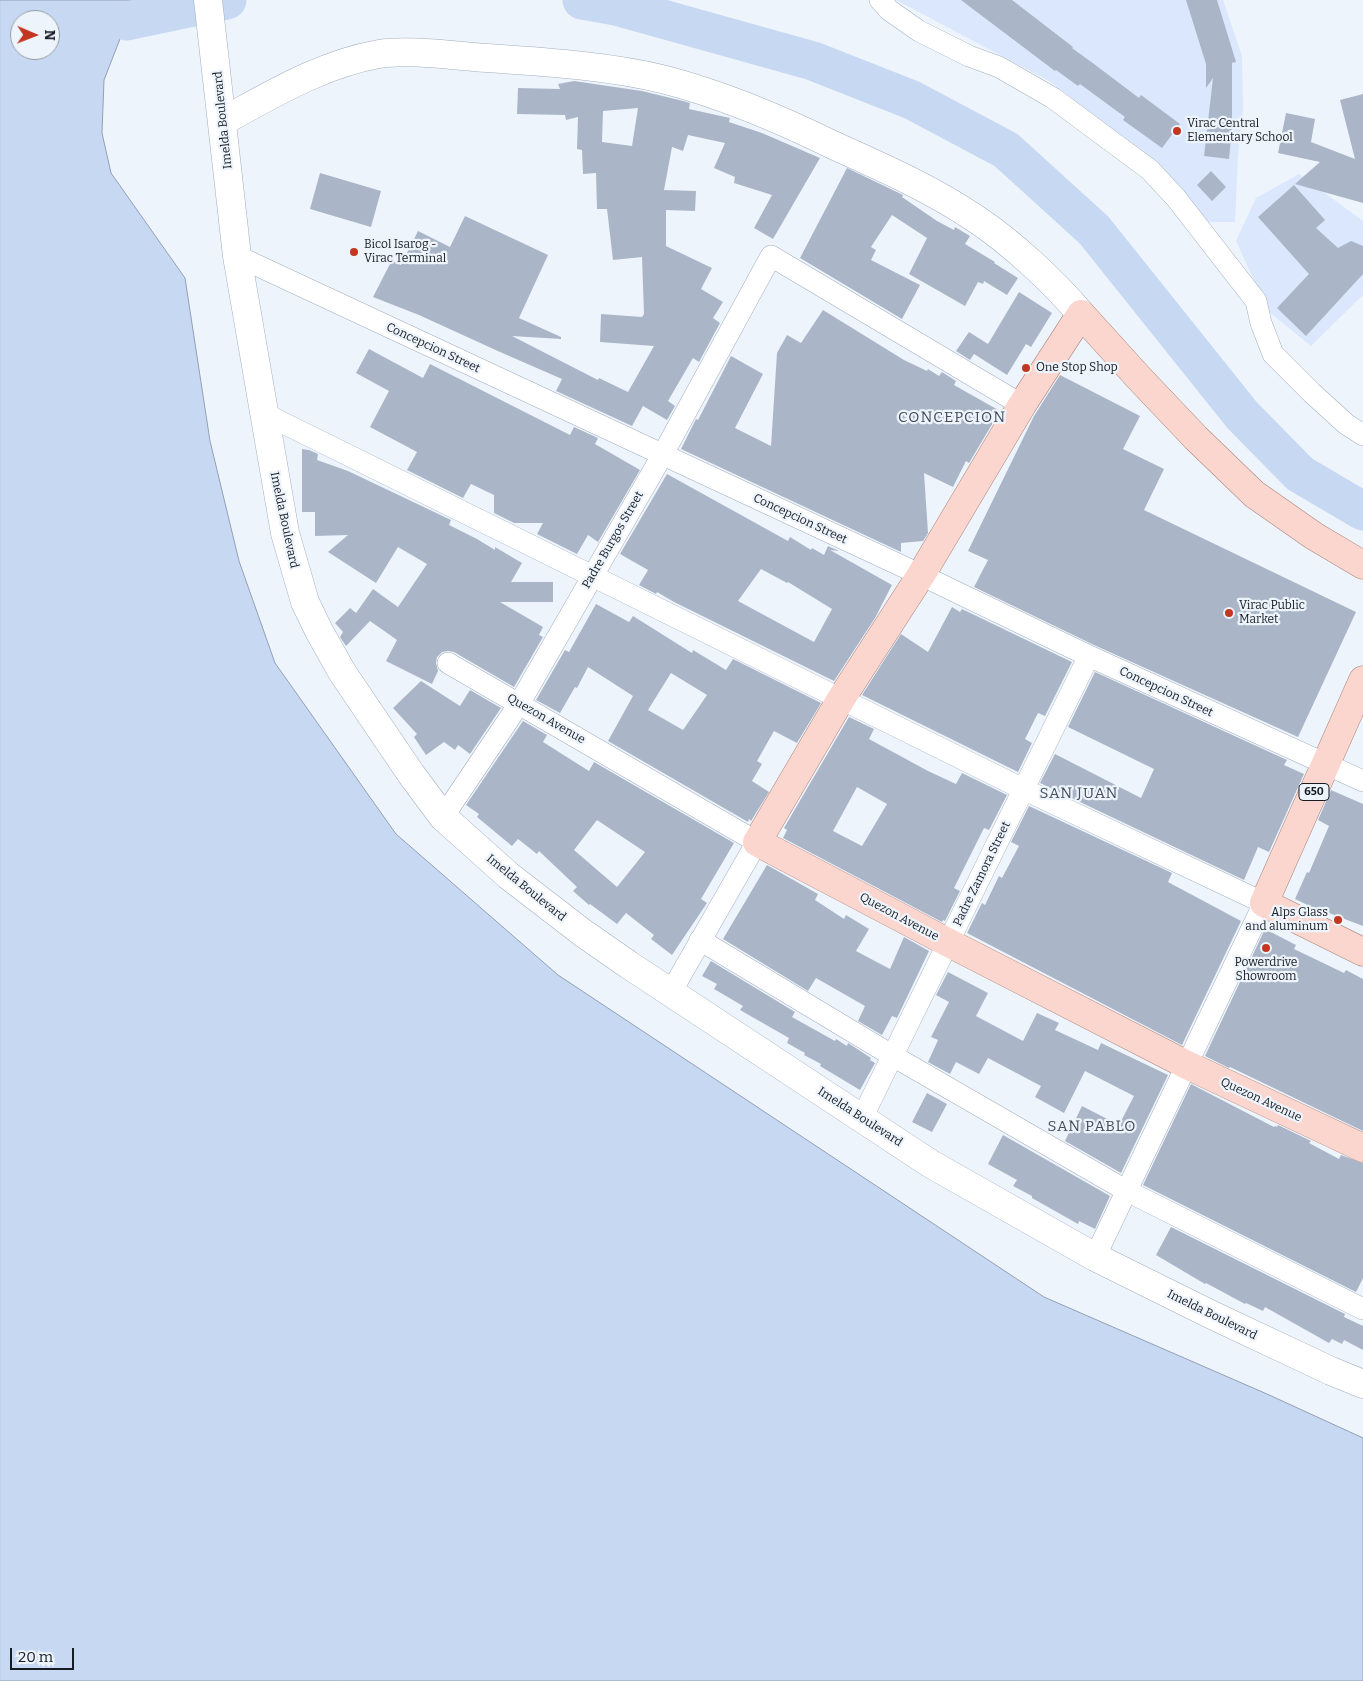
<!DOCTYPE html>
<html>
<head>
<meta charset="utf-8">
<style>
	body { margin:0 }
	#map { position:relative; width:1363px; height:1681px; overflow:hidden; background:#eef4fb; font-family:Bitter,serif }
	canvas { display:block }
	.north { position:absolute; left:10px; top:10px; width:50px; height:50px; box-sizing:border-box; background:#eef4fb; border:1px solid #989da4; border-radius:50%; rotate:91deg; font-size:14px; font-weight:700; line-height:20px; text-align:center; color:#171b22 }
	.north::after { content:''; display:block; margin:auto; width:18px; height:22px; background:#c33721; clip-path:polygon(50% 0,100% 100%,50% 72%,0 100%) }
	.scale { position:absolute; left:10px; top:1648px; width:64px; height:22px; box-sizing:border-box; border:2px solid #171b22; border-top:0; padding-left:6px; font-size:15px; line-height:18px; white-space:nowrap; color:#171b22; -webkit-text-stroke:4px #eef4fb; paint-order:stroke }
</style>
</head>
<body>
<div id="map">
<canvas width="1363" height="1681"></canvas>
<div class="north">N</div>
<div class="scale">20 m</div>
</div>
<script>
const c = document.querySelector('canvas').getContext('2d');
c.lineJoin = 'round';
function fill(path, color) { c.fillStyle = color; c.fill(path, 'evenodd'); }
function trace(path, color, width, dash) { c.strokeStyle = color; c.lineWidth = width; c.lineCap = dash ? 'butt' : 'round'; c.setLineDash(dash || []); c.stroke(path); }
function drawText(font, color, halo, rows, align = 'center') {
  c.font = font + ' Bitter,serif'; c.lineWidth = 4.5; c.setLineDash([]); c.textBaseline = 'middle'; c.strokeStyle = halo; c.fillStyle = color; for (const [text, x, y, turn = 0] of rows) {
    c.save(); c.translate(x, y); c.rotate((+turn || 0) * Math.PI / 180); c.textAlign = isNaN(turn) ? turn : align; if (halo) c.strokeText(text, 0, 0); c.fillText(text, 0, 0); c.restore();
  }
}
const built = new Path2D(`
	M 896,0 L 1223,0 L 1242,56 L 1243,108 L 1238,155 L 1235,222 L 1202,222 L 1166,172 L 1051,82 Z
	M 1299,174 L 1363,221 L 1363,295 L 1311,346 L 1268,311 L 1236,241 L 1256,198 Z`);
const water = new Path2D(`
	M 0,0 L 132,0 L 127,21 L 104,80 L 102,133 L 111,173 L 185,278 L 210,441 L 239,561 L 275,663 L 396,834 L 558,975 L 1044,1297 L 1267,1394 L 1363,1438 L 1363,1681 L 0,1681 ZM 20,20 L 50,20 L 50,50 L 20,50 Z`);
const river = new Path2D(`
	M 582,0 L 616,6 L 813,61 L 912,100 L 1006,150 L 1094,230 L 1242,415 L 1300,474 L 1363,511
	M 127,21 L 227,0`);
const building = new Path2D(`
	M 961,0 L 1012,0 L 1073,47 L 1072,48 L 1094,64 L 1139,98 L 1141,95 L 1180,124 L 1162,148 L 1123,120 L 1125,117 L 1080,84 L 1078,86 L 1056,70 L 1055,71 Z
	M 1186,0 L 1217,0 L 1236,62 L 1232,63 L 1232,128 L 1229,159 L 1204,156 L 1213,78 L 1206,88 L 1206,64 Z
	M 574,81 L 642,91 L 683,101 L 690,103 L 689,109 L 730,118 L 729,122 L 762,133 L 820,158 L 773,239 L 754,228 L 772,195 L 734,183 L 735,177 L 714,168 L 725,143 L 688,135 L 683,151 L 672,147 L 664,190 L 696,191 L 695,211 L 666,210 L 666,246 L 712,268 L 701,289 L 723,302 L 713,318 L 720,323 L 699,362 L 693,358 L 668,401 L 675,406 L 667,420 L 643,406 L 632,426 L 556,391 L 562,379 L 500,352 L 419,315 L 373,297 L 392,260 L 401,265 L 418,231 L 450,247 L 465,216 L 548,255 L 519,318 L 561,337 L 561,339 L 512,336 L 598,380 L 599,378 L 628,392 L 654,346 L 600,342 L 601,314 L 642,317 L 644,314 L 642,257 L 613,260 L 607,209 L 597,209 L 596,173 L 583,174 L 582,150 L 577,149 L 578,117 L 566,120 L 565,115 L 517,114 L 518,88 L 560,89 L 558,84 ZM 638,108 L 632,146 L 602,142 L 603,111 Z
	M 1363,94 L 1363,203 L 1295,184 L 1320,162 L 1278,153 L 1286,113 L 1315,119 L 1311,142 L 1355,159 L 1340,100 Z
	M 847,168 L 899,193 L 903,195 L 902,197 L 937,221 L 954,230 L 955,227 L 970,236 L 965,244 L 995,262 L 994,263 L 1018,278 L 1007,295 L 984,281 L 983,284 L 978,282 L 965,306 L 909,274 L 927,238 L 892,215 L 871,247 L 876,250 L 871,260 L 920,285 L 902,319 L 800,258 Z
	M 1211,171 L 1226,187 L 1212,201 L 1197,185 Z
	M 320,173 L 381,191 L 371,227 L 310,209 Z
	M 1294,185 L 1325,220 L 1316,228 L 1338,248 L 1351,241 L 1363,246 L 1363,274 L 1306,336 L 1277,308 L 1309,274 L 1258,217 Z
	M 1019,292 L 1052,313 L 1031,347 L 1026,344 L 1007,375 L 974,354 L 970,360 L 956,351 L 969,332 L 988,344 Z
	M 823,310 L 904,360 L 927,371 L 928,369 L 939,376 L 942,372 L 956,381 L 954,385 L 1000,411 L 969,463 L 966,461 L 953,487 L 924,473 L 928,533 L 923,541 L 901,543 L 901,552 L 681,449 L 696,419 L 698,420 L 731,356 L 763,374 L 735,428 L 771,446 L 777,353 L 787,335 L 801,343 Z
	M 369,349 L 423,378 L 430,364 L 570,435 L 574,427 L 598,438 L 595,444 L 640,470 L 598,542 L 588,535 L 577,554 L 537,534 L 543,523 L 514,523 L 494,513 L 494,495 L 471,484 L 463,498 L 407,470 L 417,452 L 370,427 L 389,391 L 356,373 Z
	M 1060,375 L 1140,416 L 1123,449 L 1164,469 L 1144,510 L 1356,612 L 1298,737 L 1094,645 L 974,587 L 988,560 L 968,551 L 1034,416 Z
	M 302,449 L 309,450 L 318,454 L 317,460 L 348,471 L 451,520 L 449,525 L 477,539 L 495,550 L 495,547 L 522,563 L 511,582 L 553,582 L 553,602 L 500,602 L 543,627 L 539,635 L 543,637 L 514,687 L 454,652 L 448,651 L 442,652 L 437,657 L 436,663 L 438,671 L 432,684 L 386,661 L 397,640 L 370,621 L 346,646 L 340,637 L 343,632 L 335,623 L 350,608 L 356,613 L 373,589 L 398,607 L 427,564 L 398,547 L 376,583 L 328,552 L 348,535 L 315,536 L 315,512 L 302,512 Z
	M 667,474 L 788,541 L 790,537 L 811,550 L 812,548 L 824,555 L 828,546 L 839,551 L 830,550 L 892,585 L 875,618 L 834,681 L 674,602 L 657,592 L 656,594 L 639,585 L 648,570 L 620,554 ZM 761,569 L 787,583 L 788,582 L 832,609 L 814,642 L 738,601 Z
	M 596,604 L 629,622 L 633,616 L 692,653 L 693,650 L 726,670 L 733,659 L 821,703 L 797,743 L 774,731 L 757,761 L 762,764 L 752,781 L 769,792 L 751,821 L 749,819 L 748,822 L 608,741 L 633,696 L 588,667 L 577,688 L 575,687 L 560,713 L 536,700 L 565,650 L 569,652 ZM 671,673 L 707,695 L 683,730 L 648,710 Z
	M 952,607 L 960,612 L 962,609 L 1072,662 L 1045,716 L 1038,713 L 1025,739 L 1032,743 L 1018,772 L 862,695 L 901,634 L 928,652 Z
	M 1095,672 L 1287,760 L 1284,765 L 1304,774 L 1269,852 L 1258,847 L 1244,880 L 1040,783 L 1055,754 L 1141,798 L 1154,769 L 1068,727 Z
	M 421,681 L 460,706 L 470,690 L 501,708 L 470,754 L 458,745 L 455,750 L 444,742 L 426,755 L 414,737 L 417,734 L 393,708 Z
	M 849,717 L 874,729 L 869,739 L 928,771 L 956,784 L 962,773 L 1007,795 L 989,830 L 984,828 L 954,888 L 960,891 L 945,921 L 943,920 L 942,922 L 783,838 L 787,830 L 784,828 ZM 857,787 L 887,804 L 862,846 L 833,831 Z
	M 523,721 L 547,735 L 543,742 L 589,771 L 594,762 L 734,843 L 701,899 L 707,903 L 672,955 L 651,939 L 654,935 L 626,913 L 617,924 L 590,904 L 589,905 L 573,891 L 577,887 L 539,851 L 537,854 L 518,839 L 512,846 L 477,817 L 479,814 L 466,805 ZM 597,820 L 645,852 L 617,887 L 574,850 Z
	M 1331,790 L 1363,804 L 1363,926 L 1329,913 L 1328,915 L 1295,899 L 1307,872 L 1309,873 L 1329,826 L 1318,820 Z
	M 1029,806 L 1172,873 L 1168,882 L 1241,921 L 1182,1045 L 967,933 L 982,903 L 985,905 L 999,876 L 1002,878 L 1019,846 L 1011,842 Z
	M 767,865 L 818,894 L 815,900 L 844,919 L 846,915 L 869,929 L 856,951 L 890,969 L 904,937 L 929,951 L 897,1018 L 892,1016 L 882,1035 L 858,1021 L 865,1006 L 816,978 L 808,991 L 723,939 Z
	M 1265,929 L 1296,945 L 1294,949 L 1344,973 L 1346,970 L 1363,979 L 1363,1131 L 1230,1067 L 1229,1068 L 1205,1056 Z
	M 711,961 L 795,1012 L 792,1017 L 835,1041 L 836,1039 L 847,1046 L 848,1043 L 871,1058 L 870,1060 L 875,1063 L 860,1090 L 820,1066 L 821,1064 L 804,1055 L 805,1053 L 787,1043 L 789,1038 L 740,1010 L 743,1006 L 714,989 L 717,984 L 702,976 Z
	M 948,972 L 988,993 L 976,1016 L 1023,1041 L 1037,1013 L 1059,1023 L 1055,1030 L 1098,1050 L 1101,1043 L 1168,1075 L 1121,1173 L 1065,1141 L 1082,1106 L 1119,1125 L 1134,1096 L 1085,1071 L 1064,1113 L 1035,1097 L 1041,1086 L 988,1058 L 979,1074 L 956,1062 L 950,1074 L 928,1062 L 938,1040 L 931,1037 L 949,1002 L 936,995 Z
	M 1191,1084 L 1274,1127 L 1275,1126 L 1277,1127 L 1278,1125 L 1311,1141 L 1309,1143 L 1339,1159 L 1341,1155 L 1363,1163 L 1363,1278 L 1356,1292 L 1143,1185 Z
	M 927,1093 L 947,1104 L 932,1132 L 912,1122 Z
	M 1003,1135 L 1110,1196 L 1095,1229 L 1079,1221 L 1078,1224 L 1032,1198 L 1032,1196 L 1013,1186 L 1017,1180 L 988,1164 Z
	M 1171,1227 L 1345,1314 L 1344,1317 L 1363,1326 L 1363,1350 L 1344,1340 L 1342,1344 L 1332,1339 L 1329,1343 L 1265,1307 L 1263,1311 L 1246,1303 L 1245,1304 L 1206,1283 L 1205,1284 L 1156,1255 Z`);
const minor = new Path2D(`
	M 880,0 L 889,10 L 919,31 L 969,56 L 999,67 L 1053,98 L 1150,170 L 1176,198 L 1256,301 L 1261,323 L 1273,354 L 1312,393 L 1346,424 L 1363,435
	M 237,256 L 921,575 L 1089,656 L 1363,781
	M 263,413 L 1023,789 L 1264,903 L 1095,1257
	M 448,663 L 757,842 L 671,992
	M 443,817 L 519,704 L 663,454 L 771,256 L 1022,405
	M 700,940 L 893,1056 L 1127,1191 L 1363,1309
	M 862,1118 L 1089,656`);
const tertiary = new Path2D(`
	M 223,121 C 273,94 322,64 379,54 C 410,49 455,56 487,58 C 545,62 610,66 666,80 C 723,95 780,119 833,145 C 882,167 932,189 976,219 C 1012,243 1053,281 1081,314`);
const secondary = new Path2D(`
	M 208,0 L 237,256 L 285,533 L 305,602 L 319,631 L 342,672 L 411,774 L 443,817 L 509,876 L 583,933 L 629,965 L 931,1164 L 1095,1257 L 1212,1315 L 1331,1371 L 1363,1384`);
const primary = new Path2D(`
	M 1363,565 L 1314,536 L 1254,494 L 1196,438 L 1139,378 L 1081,314 L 1022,405 L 921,575 L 841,699 L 757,842 L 949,943 L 1187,1065 L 1363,1148
	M 1363,680 L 1264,903 L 1363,952`);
const markers = [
	[1177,131,5,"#c33721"],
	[354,252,5,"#c33721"],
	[1026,368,5,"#c33721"],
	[1229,613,5,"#c33721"],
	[1338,920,5,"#c33721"],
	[1266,948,5,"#c33721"]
];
const shields = [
	[1314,792,30]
];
const shieldNames = [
	["650",1314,792]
];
const streetNames = [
	["Imelda Boulevard",223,120,-96],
	["Concepcion Street",433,348,25],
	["Concepcion Street",800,519,25],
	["Imelda Boulevard",284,520,78],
	["Padre Burgos Street",613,540,-60],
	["Concepcion Street",1166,692,25],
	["Quezon Avenue",546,719,30],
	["Padre Zamora Street",982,874,-64],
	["Imelda Boulevard",526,888,39],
	["Quezon Avenue",899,917,28],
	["Quezon Avenue",1261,1100,25],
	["Imelda Boulevard",860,1117,33],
	["Imelda Boulevard",1212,1315,26]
];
const poiNames = [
	["Virac Central",1187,124],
	["Elementary School",1187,138],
	["Bicol Isarog -",364,245],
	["Virac Terminal",364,259],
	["One Stop Shop",1036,368],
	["Virac Public",1239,606],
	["Market",1239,620],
	["Alps Glass",1328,913,"right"],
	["and aluminum",1328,927,"right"],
	["Powerdrive",1266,963,"center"],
	["Showroom",1266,977,"center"]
];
const quarterNames = [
	["CONCEPCION",952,418],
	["SAN JUAN",1079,794],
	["SAN PABLO",1092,1127]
];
fill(built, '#dae7fc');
fill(water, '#c7d8f2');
trace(water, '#929fb4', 1);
trace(river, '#c7d8f2', 39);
fill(building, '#aab6c8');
trace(minor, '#a2aec0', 22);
trace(tertiary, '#a2aec0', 29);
trace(secondary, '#a2aec0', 29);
trace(primary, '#aa837d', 29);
trace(minor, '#fff', 21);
trace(tertiary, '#fff', 28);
trace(secondary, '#fff', 28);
trace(primary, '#fbd6ce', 28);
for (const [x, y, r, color] of markers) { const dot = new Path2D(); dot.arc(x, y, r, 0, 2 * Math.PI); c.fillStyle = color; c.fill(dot); trace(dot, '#eef4fb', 2); }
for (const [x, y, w] of shields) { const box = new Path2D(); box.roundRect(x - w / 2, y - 8.5, w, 17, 4); c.fillStyle = '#eef4fb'; c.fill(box); trace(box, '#171b22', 1); }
drawText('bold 11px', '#171b22', null, shieldNames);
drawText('12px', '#171b22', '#eef4fb', streetNames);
drawText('12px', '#171b22', '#eef4fb', poiNames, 'left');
c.letterSpacing = '1px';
drawText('15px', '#444e5e', '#eef4fb', quarterNames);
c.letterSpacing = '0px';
</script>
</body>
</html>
